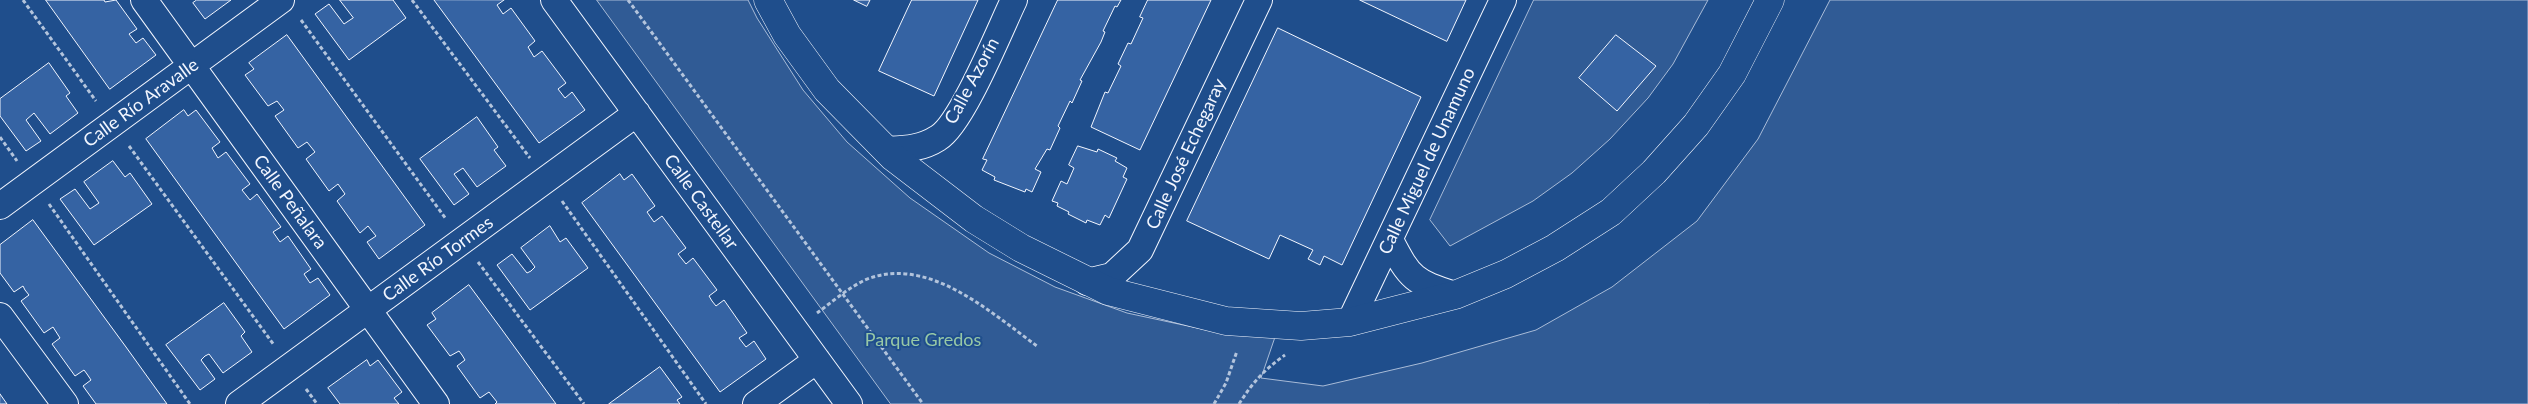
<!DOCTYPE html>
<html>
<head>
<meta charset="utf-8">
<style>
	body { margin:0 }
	canvas { display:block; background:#1f4e8c }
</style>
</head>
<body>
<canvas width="2528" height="404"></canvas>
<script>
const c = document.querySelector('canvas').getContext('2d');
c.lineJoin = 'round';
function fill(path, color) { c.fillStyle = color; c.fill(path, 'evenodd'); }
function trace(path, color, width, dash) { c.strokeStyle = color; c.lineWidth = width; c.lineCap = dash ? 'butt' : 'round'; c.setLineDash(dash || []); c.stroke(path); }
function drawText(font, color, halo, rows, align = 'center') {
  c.font = font + ' Lato,sans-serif'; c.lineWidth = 4; c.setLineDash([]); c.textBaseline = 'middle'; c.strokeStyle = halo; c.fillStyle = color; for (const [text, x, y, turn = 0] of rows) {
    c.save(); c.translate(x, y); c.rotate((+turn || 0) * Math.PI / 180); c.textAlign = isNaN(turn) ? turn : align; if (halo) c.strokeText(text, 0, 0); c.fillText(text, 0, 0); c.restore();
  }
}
const built = new Path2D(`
	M 597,0 L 748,0 L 757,18 L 803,90 L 847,142 L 910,198 L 989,253 L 1055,287 L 1127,313 L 1230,335 L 1275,337 L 1261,378 L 1323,386 L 1422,363 L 1536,330 L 1612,287 L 1697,221 L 1758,139 L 1830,0 L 2528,0 L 2528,404 L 891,404 Z
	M 1534,0 L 1708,0 L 1673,64 L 1648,98 L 1610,139 L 1572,173 L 1533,201 L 1450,246 L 1430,220 Z`);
const building = new Path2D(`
	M 46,0 L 104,0 L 105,2 L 116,0 L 137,29 L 129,34 L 136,43 L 143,38 L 156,55 L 110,89 Z
	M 197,0 L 231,0 L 205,19 L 193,3 Z
	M 340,0 L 393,0 L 406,18 L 349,60 L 315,14 L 329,4 L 344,24 L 353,18 Z
	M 504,0 L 497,5 L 503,14 L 511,8 L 535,41 L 528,47 L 534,57 L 542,51 L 566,83 L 558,89 L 565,98 L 572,92 L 585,110 L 539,143 L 434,0 Z
	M 854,0 L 870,0 L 867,6 Z
	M 912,0 L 978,0 L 934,96 L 879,71 Z
	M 1058,0 L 1121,0 L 1117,7 L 1115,6 L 1103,31 L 1105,32 L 1101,42 L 1080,80 L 1082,81 L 1072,103 L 1070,101 L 1058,126 L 1060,128 L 1050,150 L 1047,149 L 1035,169 L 1041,172 L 1032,192 L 1026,189 L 1025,192 L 994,180 L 995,177 L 982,170 L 987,160 L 983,159 Z
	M 1148,0 L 1211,0 L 1140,150 L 1091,127 L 1105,92 L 1108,93 L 1121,66 L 1118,64 L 1128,43 L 1131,44 L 1143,18 L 1140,17 Z
	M 1360,0 L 1466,0 L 1447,41 Z
	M 1278,28 L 1421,97 L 1342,265 L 1324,256 L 1320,265 L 1308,259 L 1313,250 L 1280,235 L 1269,259 L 1187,221 Z
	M 287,35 L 425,225 L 379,259 L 367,242 L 376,236 L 368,226 L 360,233 L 337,201 L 345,194 L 338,184 L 329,191 L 306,159 L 315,152 L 307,142 L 298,148 L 275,116 L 284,110 L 277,101 L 268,106 L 245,75 L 254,69 L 249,63 Z
	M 1616,35 L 1656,66 L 1617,111 L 1579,78 Z
	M 49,63 L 70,93 L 66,96 L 78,113 L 50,134 L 34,113 L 26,120 L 41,141 L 26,151 L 0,116 L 0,99 Z
	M 184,110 L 188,116 L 196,110 L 220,142 L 212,148 L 218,158 L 226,152 L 250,184 L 242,190 L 250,200 L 257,194 L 281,227 L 273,232 L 280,242 L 288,236 L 311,269 L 304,274 L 310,283 L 318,278 L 330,295 L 284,329 L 146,139 Z
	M 477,117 L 498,147 L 494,150 L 506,166 L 477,187 L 463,168 L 454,174 L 469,194 L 454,205 L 420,159 Z
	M 1078,146 L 1097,152 L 1098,149 L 1117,158 L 1115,161 L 1127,168 L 1123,177 L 1127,179 L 1109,218 L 1105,215 L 1100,225 L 1087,220 L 1086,223 L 1068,214 L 1069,212 L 1057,206 L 1058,203 L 1052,201 L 1061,181 L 1067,184 L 1074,168 L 1069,165 Z
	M 113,161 L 125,177 L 130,173 L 152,204 L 94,245 L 60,199 L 75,189 L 90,209 L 99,203 L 84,182 Z
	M 620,174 L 624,180 L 632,174 L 655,206 L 647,212 L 654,222 L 662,216 L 686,248 L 678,254 L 686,264 L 693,258 L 717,290 L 709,296 L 712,301 L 716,306 L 724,300 L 747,333 L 739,338 L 746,347 L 754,341 L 766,359 L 720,392 L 582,203 Z
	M 33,220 L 126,347 L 167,404 L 96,404 L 83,386 L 91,380 L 87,374 L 84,370 L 75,376 L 52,344 L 60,338 L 53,327 L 44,333 L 21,301 L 29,295 L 25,290 L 23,286 L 14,292 L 0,273 L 0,245 Z
	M 550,226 L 560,242 L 566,238 L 588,268 L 530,310 L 497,265 L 512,254 L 527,273 L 531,271 L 535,267 L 521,248 Z
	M 469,285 L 500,327 L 556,404 L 495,404 L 497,402 L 489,392 L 480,398 L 457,366 L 465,360 L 462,355 L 459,351 L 450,356 L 427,325 L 436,319 L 432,313 Z
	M 224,303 L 245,332 L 241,336 L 252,352 L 223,373 L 209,354 L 205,356 L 201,360 L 215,379 L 200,390 L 166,345 Z
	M 367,360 L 370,366 L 378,360 L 402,392 L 394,398 L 399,404 L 340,404 L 328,388 Z
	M 660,367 L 682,397 L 677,400 L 680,404 L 609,404 Z
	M 0,394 L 7,404 L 0,404 Z`);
const path = new Path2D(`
	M 23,0 L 96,101
	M 412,0 L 530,158
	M 628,0 L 923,404
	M 301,20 L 446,219
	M 0,137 L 17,161
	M 129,146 L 274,345
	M 562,201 L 706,404
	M 49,204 L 190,404
	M 478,262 L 584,404
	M 817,313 C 832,302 848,288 865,280 C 927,254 990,312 1037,346
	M 306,389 L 317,404
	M 1214,404 L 1226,383 L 1237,351
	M 1239,404 C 1252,383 1265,369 1285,355`);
const street = new Path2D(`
	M 144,0 L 436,404
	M 554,0 L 849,404
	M 886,150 C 904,149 921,149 938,138 C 962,124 1000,29 1014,0
	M 0,206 L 281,0
	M 1390,240 C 1410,279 1414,282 1455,295
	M 1087,282 L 1112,276 L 1140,250 L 1259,0
	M 0,316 L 65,404
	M 1350,322 L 1503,0
	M 239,404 L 637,113
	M 756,404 L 817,360`);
const secondary = new Path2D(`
	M 768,0 L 787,35 L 827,90 L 893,157 L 974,219 L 1021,248 L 1108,291 L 1226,321 L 1301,326 L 1350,322 L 1455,295 L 1506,274 L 1555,248 L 1611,212 L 1654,172 L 1696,125 L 1732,74 L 1770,0`);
const streetNames = [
	["Calle Azorín",972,81,-62],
	["Calle Río Aravalle",141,103,-36],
	["Calle José Echegaray",1186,154,-65],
	["Calle Miguel de Unamuno",1427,161,-65],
	["Calle Peñalara",290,202,54],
	["Calle Castellar",701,202,54],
	["Calle Río Tormes",438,259,-36]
];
const parkNames = [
	["Parque Gredos",923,340]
];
fill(built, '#305b95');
trace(built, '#a8bbd7', 1);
fill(building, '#3563a3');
trace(building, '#f2f6ff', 1);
trace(street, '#f2f6ff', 28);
trace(secondary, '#f2f6ff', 29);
trace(path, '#b3c4dc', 3, [4, 2.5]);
trace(street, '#1f4e8c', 26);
trace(secondary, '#1f4e8c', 28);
drawText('18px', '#f2f6ff', '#1f4e8c', streetNames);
drawText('18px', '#97c8a6', '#1f4e8c', parkNames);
</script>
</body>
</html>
